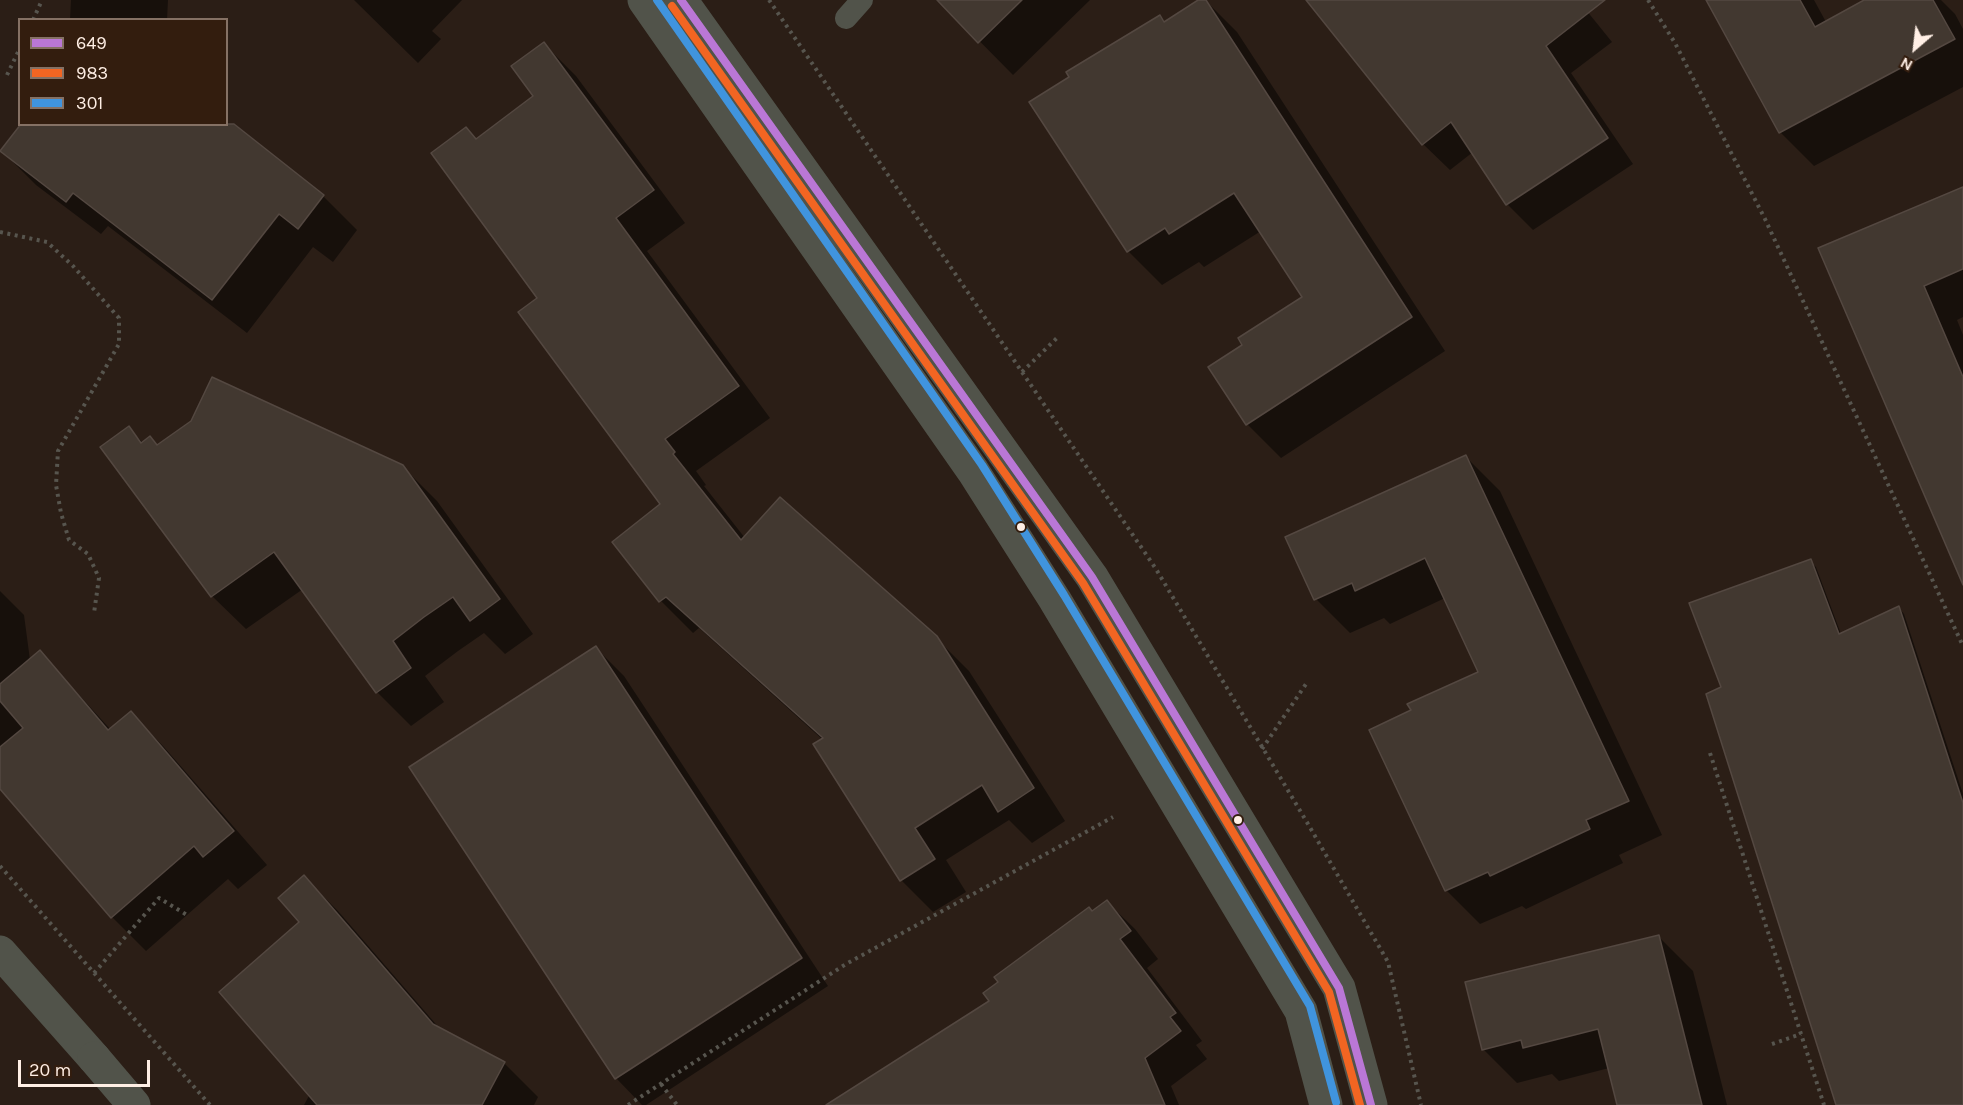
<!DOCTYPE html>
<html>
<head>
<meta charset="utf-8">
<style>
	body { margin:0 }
	#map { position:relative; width:1963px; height:1105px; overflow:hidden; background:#2b1e16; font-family:Karla,sans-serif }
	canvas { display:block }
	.legend { position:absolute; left:18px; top:18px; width:210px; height:108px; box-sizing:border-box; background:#331d0e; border:2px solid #857164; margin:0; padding:8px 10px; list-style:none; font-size:18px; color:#ffefe5 }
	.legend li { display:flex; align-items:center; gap:12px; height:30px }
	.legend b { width:30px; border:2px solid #857164 }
	.north { position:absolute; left:1885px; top:18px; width:60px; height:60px; -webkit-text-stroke:4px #331d0e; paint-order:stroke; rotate:208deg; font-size:16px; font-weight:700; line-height:24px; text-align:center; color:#ffefe5 }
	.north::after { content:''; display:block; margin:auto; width:21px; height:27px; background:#ffefe5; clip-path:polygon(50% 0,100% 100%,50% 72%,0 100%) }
	.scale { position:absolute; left:18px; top:1060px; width:132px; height:27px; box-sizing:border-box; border:3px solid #ffefe5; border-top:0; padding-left:8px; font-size:18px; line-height:21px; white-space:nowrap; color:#ffefe5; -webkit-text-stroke:4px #331d0e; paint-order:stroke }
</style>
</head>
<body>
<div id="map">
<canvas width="1963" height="1105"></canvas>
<ul class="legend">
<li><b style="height:8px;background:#ba77d6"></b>649</li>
<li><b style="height:8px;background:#f26522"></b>983</li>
<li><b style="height:8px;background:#4094de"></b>301</li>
</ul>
<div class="north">N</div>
<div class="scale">20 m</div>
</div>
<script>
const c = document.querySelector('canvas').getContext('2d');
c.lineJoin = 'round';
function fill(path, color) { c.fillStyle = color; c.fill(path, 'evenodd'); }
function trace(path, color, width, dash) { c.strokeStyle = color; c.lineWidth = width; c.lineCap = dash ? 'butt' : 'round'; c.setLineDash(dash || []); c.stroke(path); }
const shadow = new Path2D(`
	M 71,0 L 168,0 L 167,20 L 70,20 Z
	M 354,0 L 462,0 L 432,31 L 441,39 L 418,63 Z
	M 939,0 L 1090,0 L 1013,75 Z
	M 1201,0 L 1205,0 L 1237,32 L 1445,351 L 1281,458 L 1247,424 L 1210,368 L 1244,346 L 1304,297 L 1261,231 L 1204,267 L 1199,262 L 1162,285 L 1128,251 L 1160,17 L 1166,23 Z
	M 1308,0 L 1578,0 L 1612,42 L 1571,73 L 1633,164 L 1533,230 L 1507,204 L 1473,152 L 1450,170 L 1423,144 Z
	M 1708,0 L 1814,0 L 1826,22 L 1867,0 L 1941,0 L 1955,14 L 1963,29 L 1963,87 L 1814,166 L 1780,132 Z
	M 544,44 L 576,76 L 685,223 L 647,251 L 770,418 L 696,471 L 706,485 L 704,486 L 745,538 L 936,638 L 969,671 L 1065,821 L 1032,843 L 1009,820 L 946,860 L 966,892 L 933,912 L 901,880 L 823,740 L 699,628 L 693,633 L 661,601 L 662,504 L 539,298 L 466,129 L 477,140 L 535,96 Z
	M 226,121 L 323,196 L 357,230 L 333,262 L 313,247 L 247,333 L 108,226 L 101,234 L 36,185 L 2,151 L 226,124 Z
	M 1963,187 L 1963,317 L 1957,320 L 1963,335 L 1963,583 L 1820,249 Z
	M 129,428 L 143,443 L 150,438 L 158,446 L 402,466 L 437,501 L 533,634 L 505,654 L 484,633 L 458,651 L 425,676 L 444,702 L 411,726 L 377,692 L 303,589 L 246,629 L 212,596 Z
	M 1466,457 L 1500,491 L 1662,835 L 1619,855 L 1623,863 L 1526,909 L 1522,906 L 1480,924 L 1446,890 L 1413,711 L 1480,673 L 1445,598 L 1390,624 L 1384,618 L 1350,633 L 1316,599 Z
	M 1810,561 L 1816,567 L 1841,634 L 1899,608 L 1904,614 L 1963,794 L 1963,1105 L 1837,1105 L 1723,688 Z
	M 0,591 L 24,615 L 30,660 L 40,652 L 111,730 L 131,713 L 164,747 L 267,865 L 238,889 L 228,879 L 146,951 L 112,917 L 0,786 Z
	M 596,648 L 624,676 L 828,986 L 646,1105 L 642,1105 L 616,1078 Z
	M 304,877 L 338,911 L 441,1030 L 504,1063 L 538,1097 L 534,1105 L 304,1105 L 310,1094 Z
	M 1107,902 L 1135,929 L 1158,959 L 1147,968 L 1202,1041 L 1196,1045 L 1207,1059 L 1171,1086 L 1179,1105 L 829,1105 L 991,1001 Z
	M 1659,937 L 1693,971 L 1727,1105 L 1619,1105 L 1609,1068 L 1559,1081 L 1552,1074 L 1517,1083 L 1483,1049 Z`);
const building = new Path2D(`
	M 937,0 L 1022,0 L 978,43 Z
	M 1198,0 L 1206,0 L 1412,317 L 1246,425 L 1208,367 L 1242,345 L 1238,338 L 1302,297 L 1234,193 L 1169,234 L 1165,228 L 1127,252 L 1029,102 L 1069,77 L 1066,72 L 1160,15 L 1164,22 Z
	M 1306,0 L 1605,0 L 1546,46 L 1608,138 L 1506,205 L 1451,122 L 1422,145 Z
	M 1706,0 L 1800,0 L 1815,27 L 1864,0 L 1933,0 L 1955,39 L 1779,133 Z
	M 544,42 L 654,190 L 616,218 L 739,386 L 665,439 L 675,452 L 673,454 L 741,540 L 780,497 L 937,636 L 1034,788 L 998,812 L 982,785 L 915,828 L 935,859 L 900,881 L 813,744 L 823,738 L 666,597 L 659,602 L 612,542 L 660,504 L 518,312 L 537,298 L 431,153 L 466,127 L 476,139 L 533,96 L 511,66 Z
	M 21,124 L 234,124 L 324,195 L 298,229 L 279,214 L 212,300 L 73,193 L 66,202 L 0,151 Z
	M 1963,187 L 1963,269 L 1924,286 L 1963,377 L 1963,585 L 1818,248 Z
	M 212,377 L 403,465 L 500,599 L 470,621 L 453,597 L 424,617 L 393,641 L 411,668 L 376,693 L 274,552 L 211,597 L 100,447 L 129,426 L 141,443 L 150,436 L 157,445 L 191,421 Z
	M 1466,455 L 1629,801 L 1586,820 L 1590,829 L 1490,876 L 1488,872 L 1445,891 L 1369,730 L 1411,710 L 1407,704 L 1478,672 L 1425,558 L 1355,591 L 1352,583 L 1314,600 L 1285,537 Z
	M 1811,559 L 1839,634 L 1899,606 L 1963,803 L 1963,1105 L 1836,1105 L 1706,694 L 1721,687 L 1689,603 Z
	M 596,646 L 802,958 L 615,1079 L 409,767 Z
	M 40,650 L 108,730 L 131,711 L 234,831 L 203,857 L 194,846 L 111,918 L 0,789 L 0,747 L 23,728 L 0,701 L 0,684 Z
	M 304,875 L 433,1024 L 505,1062 L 482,1105 L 317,1105 L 219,992 L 299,922 L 278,898 Z
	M 1107,900 L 1131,931 L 1120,939 L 1176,1013 L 1170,1017 L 1181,1031 L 1145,1058 L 1165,1105 L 826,1105 L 989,1001 L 983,993 L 998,982 L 994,977 L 1089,907 L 1092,911 Z
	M 1659,935 L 1702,1105 L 1617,1105 L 1598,1029 L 1523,1048 L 1521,1040 L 1482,1050 L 1465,982 Z`);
const path = new Path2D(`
	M 769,0 L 1156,569 L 1308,824 L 1388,962 L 1421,1105
	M 1648,0 L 1675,43 L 1765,219 L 1963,646
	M 33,20 L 42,0
	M 7,75 L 20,48
	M 0,232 L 47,242 L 73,266 L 119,318 L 119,344 L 58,451 L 56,485 L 61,513 L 69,540 L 88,554 L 99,578 L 94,613
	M 1022,372 L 1059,336
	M 1262,749 L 1308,681
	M 1710,753 L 1824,1105
	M 0,866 L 210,1105
	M 94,973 L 159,898 L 187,915
	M 1772,1044 L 1801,1034
	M 661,1084 L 677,1105
	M 628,1105 L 846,964 L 1113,817`);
const service = new Path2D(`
	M 846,18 L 862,0`);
const pedestrian = new Path2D(`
	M 0,952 L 94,1058`);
const minor = new Path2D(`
	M 644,0 L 973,471 L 1055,600 L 1301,1011 L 1326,1105
	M 681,0 L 1092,577 L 1339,988 L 1371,1105
	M 94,1058 L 134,1105`);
const bus1 = new Path2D(`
	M 681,0 L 1092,577 L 1339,988 L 1371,1105`);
const bus2 = new Path2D(`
	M 672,6 L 1083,583 L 1329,992 L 1360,1105`);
const bus3 = new Path2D(`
	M 657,0 L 982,465 L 1064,595 L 1310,1006 L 1336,1102`);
const markers = [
	[1021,527,5,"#ffefe5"],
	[1238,820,5,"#ffefe5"]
];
fill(shadow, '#0007');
fill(building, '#423830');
trace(building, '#544841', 1.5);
trace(path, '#57554e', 4, [3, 4.5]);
trace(service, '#51534a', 22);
trace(pedestrian, '#51534a', 33);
trace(minor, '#51534a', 33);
trace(bus1, '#ba77d6', 8);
trace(bus2, '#f26522', 8);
trace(bus3, '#4094de', 8);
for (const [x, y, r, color] of markers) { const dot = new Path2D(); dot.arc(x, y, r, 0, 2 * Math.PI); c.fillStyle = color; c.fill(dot); trace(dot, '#331d0e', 2); }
</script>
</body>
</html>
